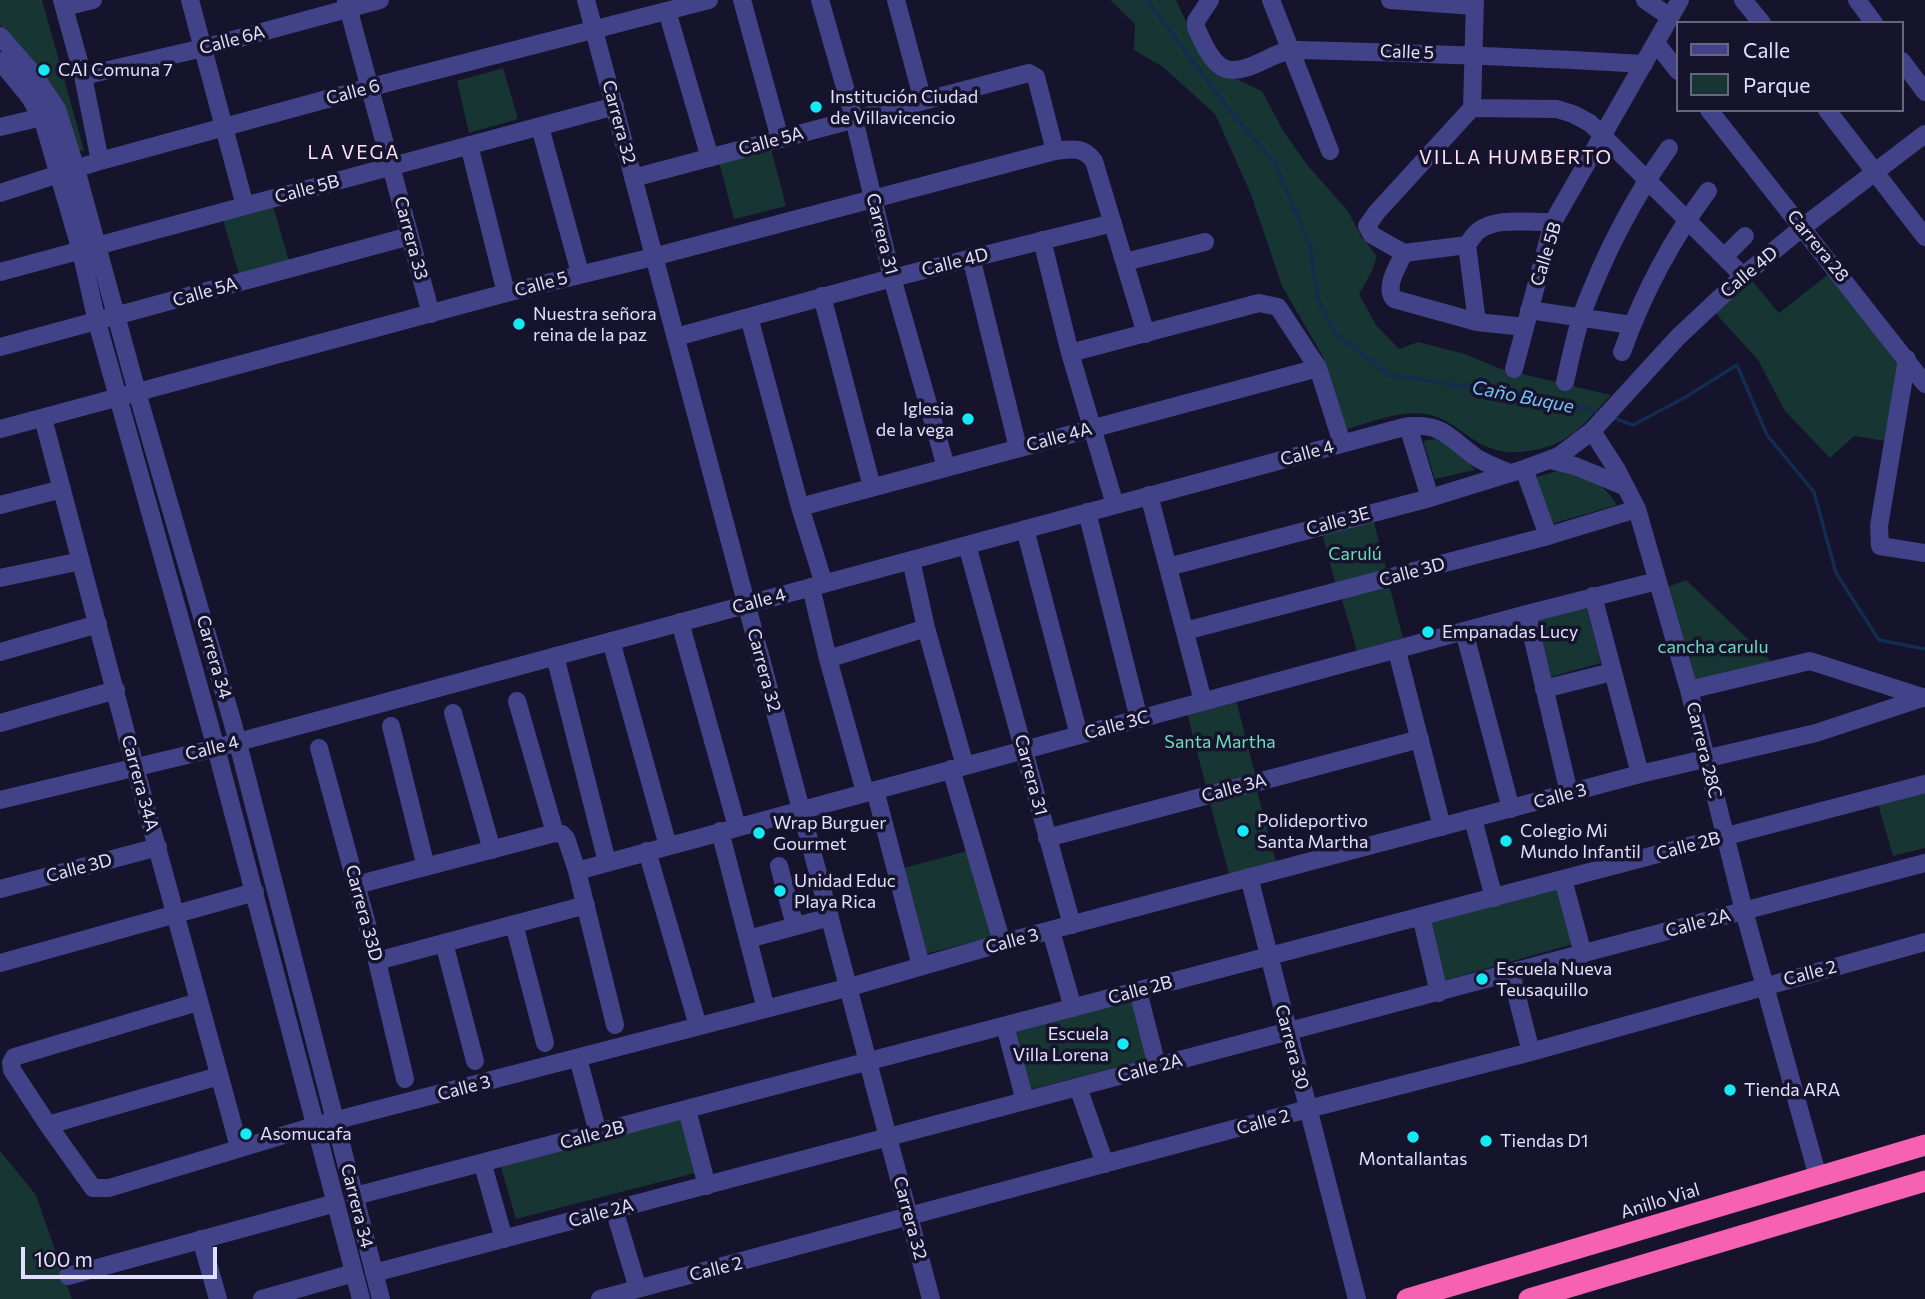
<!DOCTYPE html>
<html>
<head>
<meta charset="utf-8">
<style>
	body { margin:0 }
	#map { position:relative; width:1925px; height:1299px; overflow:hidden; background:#16132c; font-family:Commissioner,sans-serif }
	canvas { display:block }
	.legend { position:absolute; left:1676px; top:21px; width:228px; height:91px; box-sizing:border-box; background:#16132c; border:2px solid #676580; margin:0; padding:9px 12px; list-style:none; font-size:21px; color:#e1dffd }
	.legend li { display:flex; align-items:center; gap:14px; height:35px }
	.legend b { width:35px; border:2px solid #676580 }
	.scale { position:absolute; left:21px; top:1247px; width:196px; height:32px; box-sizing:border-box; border:4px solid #e1dffd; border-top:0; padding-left:9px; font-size:21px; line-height:24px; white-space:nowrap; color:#e1dffd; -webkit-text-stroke:5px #16132c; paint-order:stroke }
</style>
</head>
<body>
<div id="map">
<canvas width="1925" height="1299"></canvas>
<ul class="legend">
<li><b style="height:9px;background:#414288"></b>Calle</li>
<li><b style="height:19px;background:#163533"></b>Parque</li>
</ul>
<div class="scale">100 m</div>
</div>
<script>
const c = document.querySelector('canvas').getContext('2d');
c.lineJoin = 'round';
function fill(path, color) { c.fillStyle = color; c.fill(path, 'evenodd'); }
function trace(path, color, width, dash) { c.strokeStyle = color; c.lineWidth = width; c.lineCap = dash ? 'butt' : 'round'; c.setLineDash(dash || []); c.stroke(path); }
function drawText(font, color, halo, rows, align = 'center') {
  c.font = font + ' Commissioner,sans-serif'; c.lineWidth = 7; c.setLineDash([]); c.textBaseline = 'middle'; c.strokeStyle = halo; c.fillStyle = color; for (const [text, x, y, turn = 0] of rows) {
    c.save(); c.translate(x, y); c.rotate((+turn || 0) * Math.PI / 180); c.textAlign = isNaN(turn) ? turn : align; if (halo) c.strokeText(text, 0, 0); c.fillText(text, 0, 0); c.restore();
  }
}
const green = new Path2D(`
	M 0,0 L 42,0 L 84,150 L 75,152 L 55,92 L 0,25 Z
	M 1110,0 L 1176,0 L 1193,36 L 1215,69 L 1262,91 L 1284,132 L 1308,166 L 1348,211 L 1361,236 L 1377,256 L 1372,271 L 1359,294 L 1376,325 L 1399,349 L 1418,342 L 1465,354 L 1501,369 L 1611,395 C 1584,424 1569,446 1528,451 C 1511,454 1497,452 1481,444 C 1462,433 1447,417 1425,414 C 1399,410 1369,423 1345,430 L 1322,355 L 1282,286 L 1250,192 L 1215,114 L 1163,67 L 1134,50 L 1135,24 Z
	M 503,68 L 518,119 L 469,133 L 457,81 Z
	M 771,149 L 786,206 L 734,219 L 719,162 Z
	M 273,206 L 290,264 L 240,278 L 223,220 Z
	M 1839,266 L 1906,353 L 1886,441 L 1854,436 L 1830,458 L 1785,411 L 1758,360 L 1709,306 L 1748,276 L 1779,313 Z
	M 1440,438 L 1460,452 L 1475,470 L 1435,479 L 1423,441 Z
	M 1560,470 C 1586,477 1602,480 1617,505 L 1548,525 L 1533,478 Z
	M 1373,519 L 1388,576 L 1337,589 L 1322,533 Z
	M 1686,580 L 1772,662 L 1693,683 L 1665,588 Z
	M 1389,584 L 1403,638 L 1357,651 L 1341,596 Z
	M 1586,606 L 1601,663 L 1550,677 L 1534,620 Z
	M 1235,696 L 1255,774 L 1206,787 L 1186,709 Z
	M 1925,780 L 1925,848 L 1893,856 L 1875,794 Z
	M 1256,787 L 1276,862 L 1229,874 L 1209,800 Z
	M 975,849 L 997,936 L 921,955 L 896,870 Z
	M 1554,880 L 1573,944 L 1439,982 L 1421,915 Z
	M 1132,992 L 1148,1059 L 1029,1090 L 1011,1025 Z
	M 684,1115 L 699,1172 L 516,1219 L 500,1164 Z
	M 0,1151 L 36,1195 L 72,1299 L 0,1299 Z`);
const stream = new Path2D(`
	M 1147,0 L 1230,111 L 1275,163 L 1310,246 L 1318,299 L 1334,332 L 1389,375 L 1559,400 L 1601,414
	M 1611,417 L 1633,425 L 1684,398 L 1737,365 L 1767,435 L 1814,492 L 1836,573 L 1879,640 L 1925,649`);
const minor = new Path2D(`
	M 62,0 L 83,76 L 100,161
	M 190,0 L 245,206
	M 346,0 L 431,314
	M 586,0 L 931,1299
	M 742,0 L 780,139
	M 820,0 L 854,119 L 892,278 L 946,467
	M 896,0 L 923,101
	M 1210,0 L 1196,21 L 1196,27 C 1201,39 1212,65 1226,69 C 1250,75 1274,49 1297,50 C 1413,53 1528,57 1644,64
	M 1271,0 L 1330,151
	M 1390,0 L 1474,6
	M 1645,0 L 1670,17
	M 1743,0 L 1762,23
	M 1857,0 L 1874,23
	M 64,7 L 93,0
	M 667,11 L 710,158
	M 0,36 L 35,76 L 57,109 L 76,169 L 137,392 L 233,724 L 381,1299
	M 1656,43 L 1678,71
	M 0,61 L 28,95 L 42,117 L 81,251 L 97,322 L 216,748 L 361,1299
	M 1902,61 L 1925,92
	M 83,76 L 203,48 L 380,0
	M 1472,108 L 1557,109 L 1573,114 L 1590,123 L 1743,276
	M 1709,110 L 1925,384
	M 1827,110 L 1925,237
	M 0,127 L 42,117
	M 540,127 L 580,273
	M 469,145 L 506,293
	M 633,178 L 1029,73 L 1036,77 L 1055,151
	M 0,193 L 100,161 L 371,87 L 709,0
	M 1042,240 L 1070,353 L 1115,505
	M 1467,245 L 1404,253 L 1372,235 L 1367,226 L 1377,212 L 1472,108 L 1475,0
	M 1467,245 C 1470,241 1473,236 1477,232 C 1494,216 1531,223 1553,222
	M 1467,245 L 1477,322
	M 1404,253 C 1398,266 1384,287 1394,299 L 1477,322 L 1525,327
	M 971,257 L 1018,448
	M 1724,257 L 1745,236
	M 1125,262 L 1205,242
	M 0,272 L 615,106
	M 822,296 L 872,487
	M 1529,310 L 1632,325
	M 749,317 L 800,507 L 824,584
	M 676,337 L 892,278 L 1113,223
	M 0,347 L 410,236
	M 1622,352 C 1643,294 1671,240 1708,191
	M 1070,353 L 1259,303 L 1278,307 L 1318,368 L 1342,443
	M 1907,359 L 1879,526 L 1880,546 L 1925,553
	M 1514,369 L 1553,222 L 1680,0
	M 1565,382 C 1570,360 1575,336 1582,314 C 1604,255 1632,200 1669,148
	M 43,418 L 135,767 L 239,1147
	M 1408,426 L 1430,498
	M 0,429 L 506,293 L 653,257 L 1055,151 C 1071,149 1083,146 1094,161 L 1146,334
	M 1592,431 L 1617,470 L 1637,509 L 1689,690 L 1744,911 L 1818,1177
	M 1550,460 L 1575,466 L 1626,487
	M 1524,469 L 1548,536
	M 1149,495 L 1203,701
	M 0,505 L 62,489
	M 800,507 L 1318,368
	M 1087,512 L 1139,719
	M 1025,529 L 1079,735
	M 967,545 L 1072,925
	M 911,560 L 926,628 L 965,766
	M 1168,567 L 1430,498 L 1524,469 L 1559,456 L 1592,431 L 1678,337 L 1743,276 L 1803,227 L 1925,134
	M 0,578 L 81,561
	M 811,587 L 828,659 L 865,792
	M 1593,596 L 1640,774
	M 1527,614 L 1569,793
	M 680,622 L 737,827
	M 1185,631 L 1548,536 L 1637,509
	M 1464,631 L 1511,809
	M 611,641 L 668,846
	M 1397,651 L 1442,827
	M 0,652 L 98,624
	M 555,656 L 607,862
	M 828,659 L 926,628
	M 1544,689 L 1612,672
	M 1689,690 L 1810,661 L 1925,698
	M 517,701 L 555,833
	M 453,713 L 492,850
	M 0,723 L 116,690
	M 391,726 L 426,867
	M 319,748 L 377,961 L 405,1079
	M 951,769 L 1002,943
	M 875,790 L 921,966
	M 0,800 L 216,748 L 1404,427 C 1442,421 1450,439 1477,458 C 1487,464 1498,468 1507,472
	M 1473,819 L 1494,898
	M 720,831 L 766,1009
	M 1047,838 L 1420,739
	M 647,851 L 698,1026
	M 779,866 L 795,926
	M 577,871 L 1527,614 L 1657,581
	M 1249,877 L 1357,1299
	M 1563,879 L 1583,954
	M 356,885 L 555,833 L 562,834 L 566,838 L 577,871 L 615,1025
	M 0,889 L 158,847
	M 1421,916 L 1439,993
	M 514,924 L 545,1043
	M 1051,931 L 1073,1008
	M 748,939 L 830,917
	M 444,943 L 475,1061
	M 377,961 L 586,905
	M 0,963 L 255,892
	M 1511,973 L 1531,1052
	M 1138,991 L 1157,1066
	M 198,1002 L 14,1057 L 11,1063 L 12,1070 L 48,1125 L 93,1188 L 109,1188 L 314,1126 L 850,987 L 1002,943 L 1640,774 L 1816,733 L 1925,697
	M 1005,1026 L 1025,1101
	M 578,1058 L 598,1133
	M 1078,1087 L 1105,1164
	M 687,1110 L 707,1186
	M 48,1125 L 219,1076
	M 483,1165 L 504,1239
	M 355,1196 L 1925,784
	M 614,1209 L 638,1289
	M 201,1239 L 218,1299
	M 374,1273 L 1925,863
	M 68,1276 L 336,1203
	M 262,1299 L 354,1273
	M 600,1299 L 1308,1109 L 1531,1052 L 1925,942`);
const highway = new Path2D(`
	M 1407,1299 L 1925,1145
	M 1529,1299 L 1925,1181`);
const markers = [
	[44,70,7,"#15eaf4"],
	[816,107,7,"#15eaf4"],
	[519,324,7,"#15eaf4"],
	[968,419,7,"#15eaf4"],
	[1428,632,7,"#15eaf4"],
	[1243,831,7,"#15eaf4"],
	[759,833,7,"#15eaf4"],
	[1506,841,7,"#15eaf4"],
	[780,891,7,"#15eaf4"],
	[1482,979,7,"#15eaf4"],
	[1123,1044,7,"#15eaf4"],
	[1730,1090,7,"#15eaf4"],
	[246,1134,7,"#15eaf4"],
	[1413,1137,7,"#15eaf4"],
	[1486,1141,7,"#15eaf4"]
];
const streetNames = [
	["Calle 6A",232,40,-15],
	["Calle 5",1407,52,2],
	["Calle 6",353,92,-15],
	["Carrera 32",619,122,75],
	["Calle 5A",771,141,-15],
	["Calle 5B",307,189,-15],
	["Carrera 31",882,234,76],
	["Carrera 33",411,238,75],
	["Carrera 28",1818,246,51],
	["Calle 5B",1546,254,-73],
	["Calle 4D",955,262,-14],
	["Calle 4D",1749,272,-40],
	["Calle 5",541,284,-15],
	["Calle 5A",205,292,-16],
	["Calle 4A",1059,437,-15],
	["Calle 4",1307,453,-15],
	["Calle 3E",1338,521,-15],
	["Calle 3D",1412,572,-15],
	["Calle 4",759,601,-15],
	["Carrera 34",214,657,74],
	["Carrera 32",764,670,75],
	["Calle 3C",1117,725,-15],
	["Calle 4",212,748,-14],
	["Carrera 28C",1704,750,76],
	["Carrera 31",1031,775,75],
	["Carrera 34A",140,783,75],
	["Calle 3A",1234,788,-15],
	["Calle 3",1560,796,-15],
	["Calle 2B",1688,846,-15],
	["Calle 3D",79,868,-15],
	["Carrera 33D",364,913,75],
	["Calle 2A",1698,923,-15],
	["Calle 3",1012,941,-15],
	["Calle 2",1810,973,-15],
	["Calle 2B",1140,990,-15],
	["Carrera 30",1292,1047,75],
	["Calle 2A",1150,1068,-15],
	["Calle 3",464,1088,-15],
	["Calle 2",1263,1122,-15],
	["Calle 2B",592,1135,-15],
	["Anillo Vial",1660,1201,-17],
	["Carrera 34",357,1206,76],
	["Calle 2A",601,1213,-15],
	["Carrera 32",910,1218,75],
	["Calle 2",716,1269,-14]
];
const poiNames = [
	["CAI Comuna 7",58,70],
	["Institución Ciudad",830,97],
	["de Villavicencio",830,118],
	["Nuestra señora",533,314],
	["reina de la paz",533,335],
	["Iglesia",954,409,"right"],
	["de la vega",954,430,"right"],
	["Empanadas Lucy",1442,632],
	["Polideportivo",1257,821],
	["Santa Martha",1257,842],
	["Wrap Burguer",773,823],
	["Gourmet",773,844],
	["Colegio Mi",1520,831],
	["Mundo Infantil",1520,852],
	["Unidad Educ",794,881],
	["Playa Rica",794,902],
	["Escuela Nueva",1496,969],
	["Teusaquillo",1496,990],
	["Escuela",1109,1034,"right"],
	["Villa Lorena",1109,1055,"right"],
	["Tienda ARA",1744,1090],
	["Asomucafa",260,1134],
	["Tiendas D1",1500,1141],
	["Montallantas",1413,1159,"center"]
];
const parkNames = [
	["Carulú",1355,554],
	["cancha carulu",1713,647],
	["Santa Martha",1220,742]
];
const neighbourhoodNames = [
	["LA VEGA",354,153],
	["VILLA HUMBERTO",1516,158]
];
const waterNames = [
	["Caño Buque",1523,397,11]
];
fill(green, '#163533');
trace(stream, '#122d50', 3.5);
trace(minor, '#414288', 18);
trace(highway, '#f761b1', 21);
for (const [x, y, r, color] of markers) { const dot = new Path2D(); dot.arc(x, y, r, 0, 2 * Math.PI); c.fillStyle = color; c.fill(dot); trace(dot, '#16132c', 2.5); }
drawText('18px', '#e1dffd', '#16132c', streetNames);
drawText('18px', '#e1dffd', '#16132c', poiNames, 'left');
drawText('18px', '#6ddcba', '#16132c', parkNames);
c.letterSpacing = '2px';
drawText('19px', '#fee1f5', '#16132c', neighbourhoodNames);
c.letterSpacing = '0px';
drawText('italic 19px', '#73c2f8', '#16132c', waterNames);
</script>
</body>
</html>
